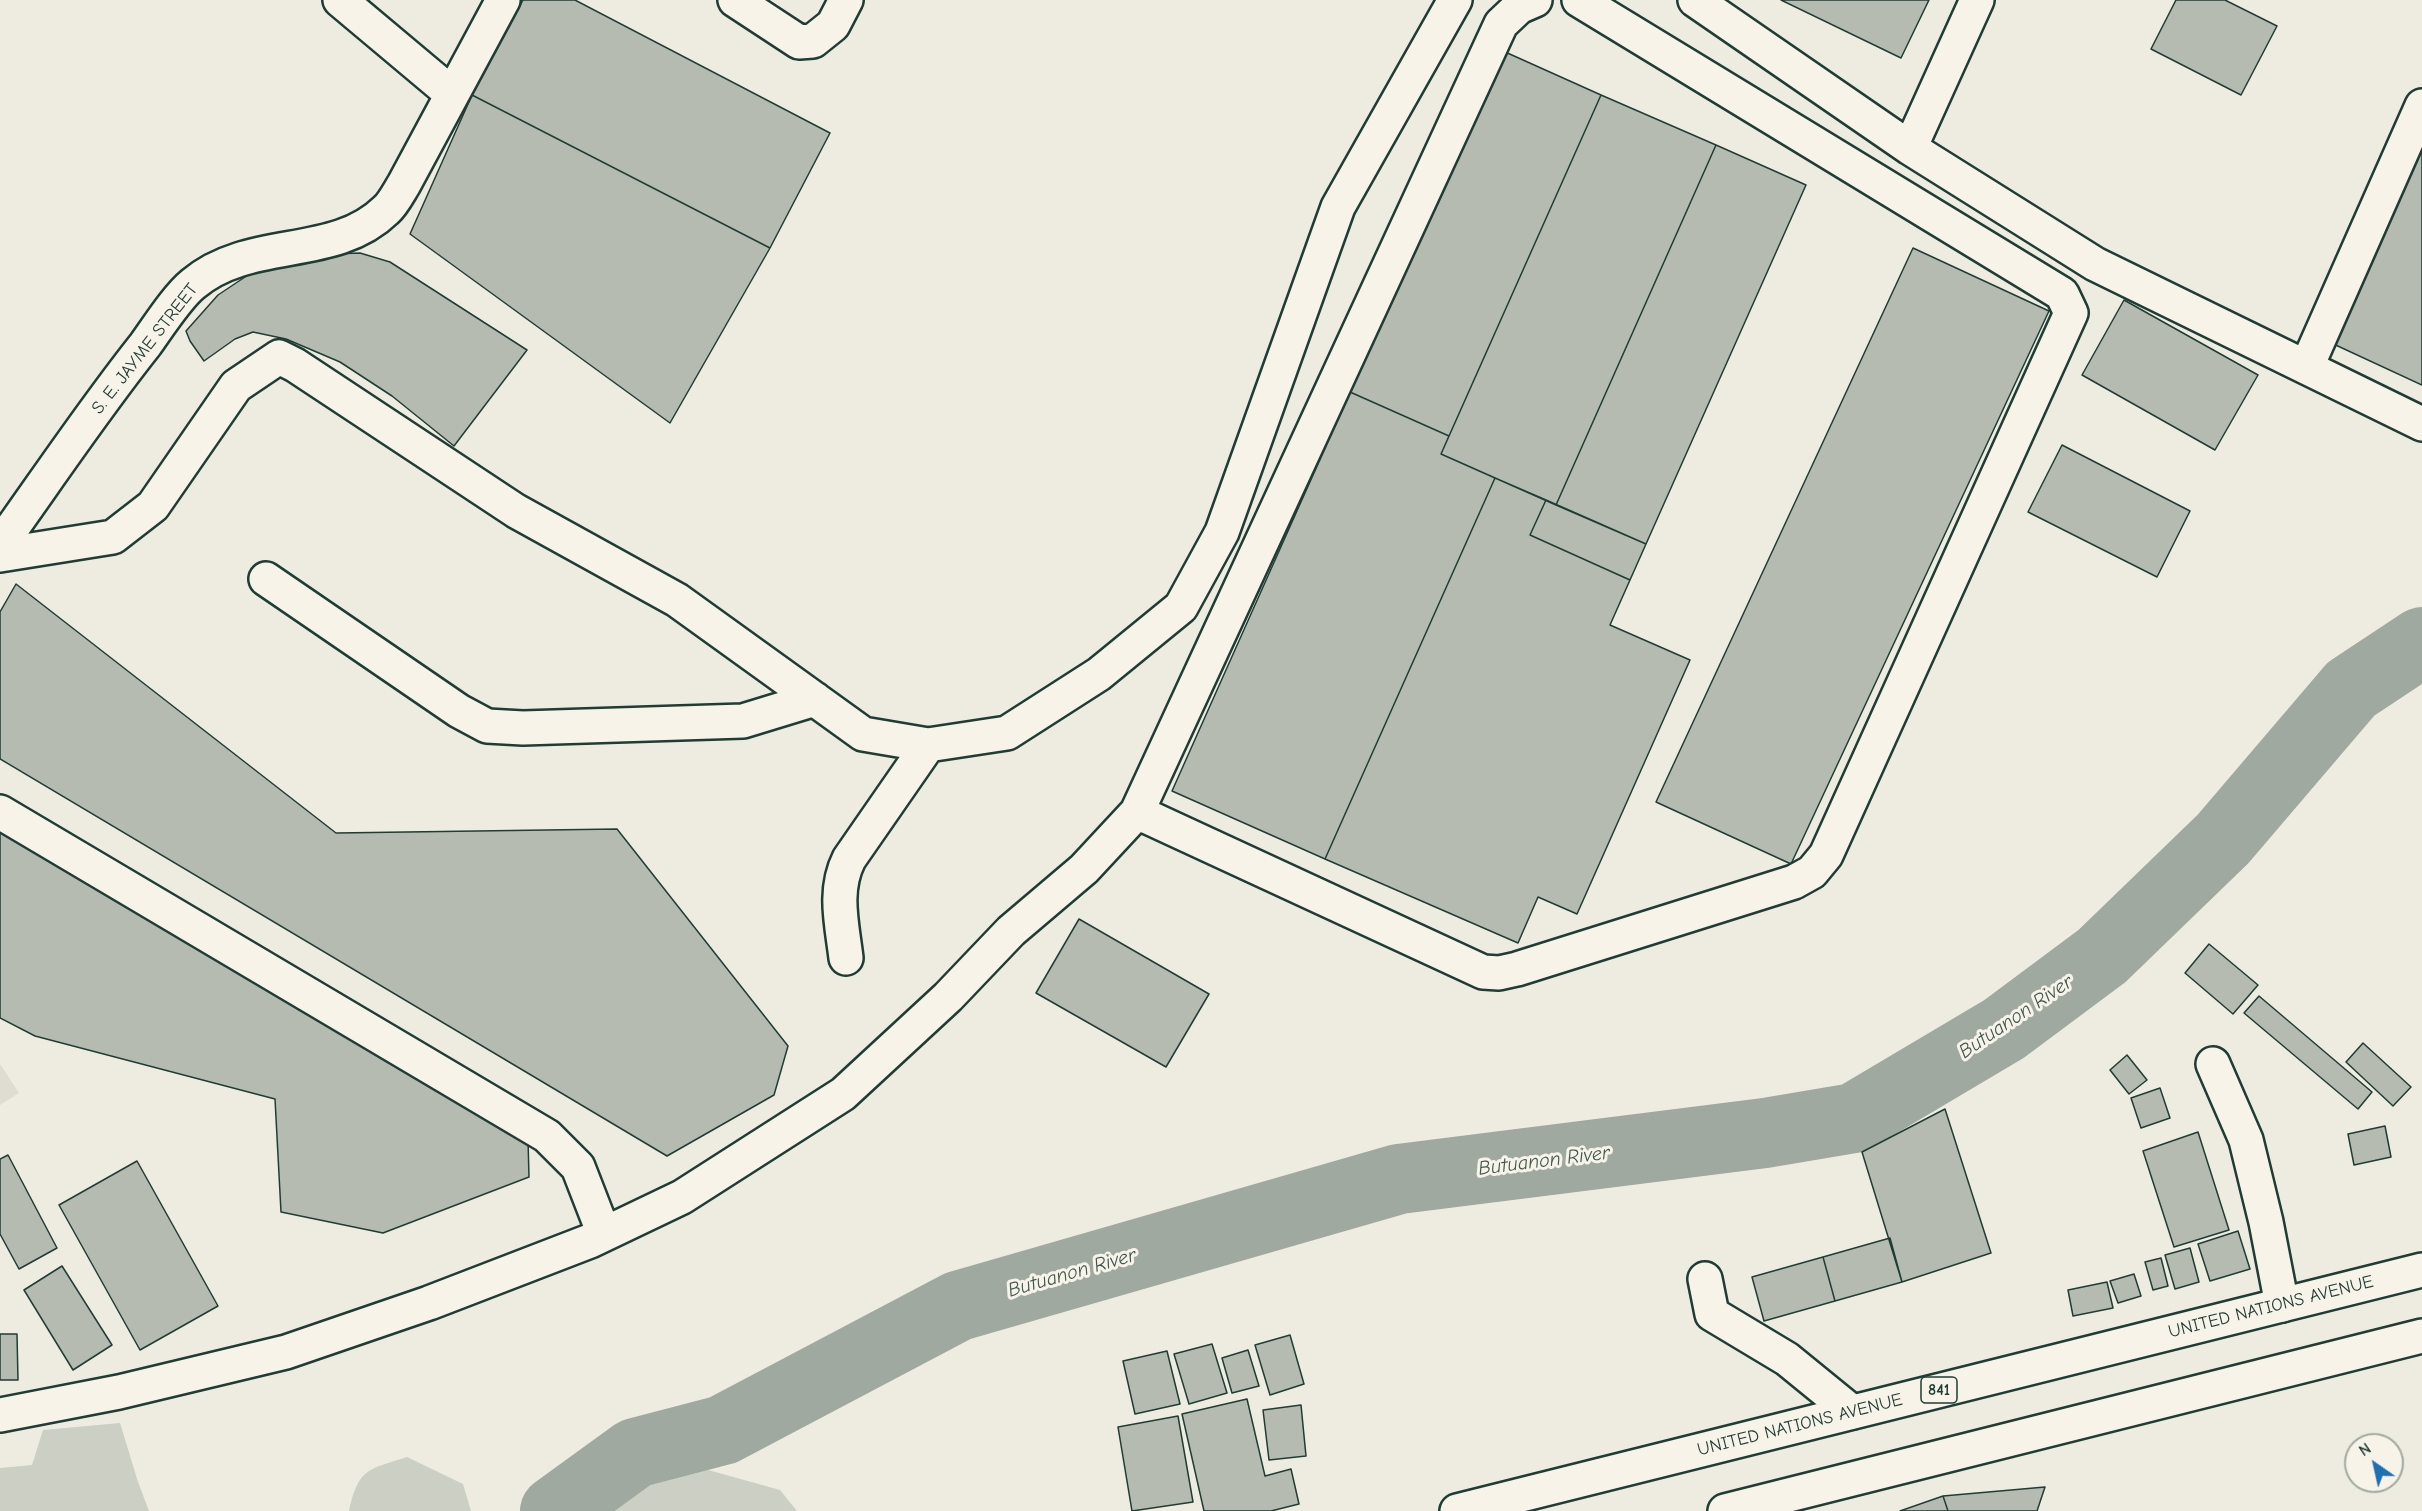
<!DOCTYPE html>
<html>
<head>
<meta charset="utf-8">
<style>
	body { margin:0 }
	#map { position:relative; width:2422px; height:1511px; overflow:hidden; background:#eeece1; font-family:"Comic Neue",sans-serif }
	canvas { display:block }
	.north { position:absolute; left:2344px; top:1433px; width:60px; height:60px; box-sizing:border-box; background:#f7f3e8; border:2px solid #a1aaa0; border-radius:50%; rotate:326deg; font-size:16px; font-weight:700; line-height:24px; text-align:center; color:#1f3d34 }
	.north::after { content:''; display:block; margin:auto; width:21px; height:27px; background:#1f6fb2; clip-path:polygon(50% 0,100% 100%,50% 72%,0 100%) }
</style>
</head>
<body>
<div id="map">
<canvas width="2422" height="1511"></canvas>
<div class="north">N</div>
</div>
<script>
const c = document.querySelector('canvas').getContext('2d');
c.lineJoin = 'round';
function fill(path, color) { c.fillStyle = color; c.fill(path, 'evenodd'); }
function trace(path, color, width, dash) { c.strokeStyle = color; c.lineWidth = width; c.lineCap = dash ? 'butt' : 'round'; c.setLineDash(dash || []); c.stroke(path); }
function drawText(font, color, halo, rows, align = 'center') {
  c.font = font + ' "Comic Neue",sans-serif'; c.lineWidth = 6; c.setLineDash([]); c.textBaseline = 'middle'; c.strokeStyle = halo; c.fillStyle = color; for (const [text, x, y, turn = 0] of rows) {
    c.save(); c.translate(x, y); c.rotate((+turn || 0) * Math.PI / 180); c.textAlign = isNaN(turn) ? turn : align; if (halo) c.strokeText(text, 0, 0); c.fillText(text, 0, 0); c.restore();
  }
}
const built = new Path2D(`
	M 0,1064 L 19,1093 L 0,1105 Z`);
const green = new Path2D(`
	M 120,1423 L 138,1482 L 149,1511 L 0,1511 L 0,1468 L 32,1465 L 43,1430 Z
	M 407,1457 L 463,1484 L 471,1511 L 349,1511 C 359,1468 367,1470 407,1457 Z
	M 676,1461 L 780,1490 L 797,1511 L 568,1511 Z`);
const river = new Path2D(`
	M 555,1511 L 635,1453 L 723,1430 L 958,1306 L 1399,1179 L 1765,1133 L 1854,1118 L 2004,1029 L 2102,956 L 2223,839 L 2351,689 L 2422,642`);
const building = new Path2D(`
	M 523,0 L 575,0 L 830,133 L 770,248 L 472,95 Z
	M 1781,0 L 1929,0 L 1901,58 Z
	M 2176,0 L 2225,0 L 2277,26 L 2241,95 L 2151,49 Z
	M 1503,51 L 1601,95 L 1449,436 L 1350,392 Z
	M 472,95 L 770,248 L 670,423 L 410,234 Z
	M 1601,95 L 1716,145 L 1556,505 L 1441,454 Z
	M 2422,142 L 2422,385 L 2327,341 Z
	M 1716,145 L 1806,185 L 1646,544 L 1556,505 Z
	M 1913,248 L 2049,311 L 1791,864 L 1656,802 Z
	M 360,253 L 390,262 L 527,350 L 454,446 L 392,396 L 340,362 L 286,339 L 253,332 L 235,339 L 204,361 L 190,341 L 186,331 L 218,295 L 254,271 L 332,254 Z
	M 2124,300 L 2258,375 L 2215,450 L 2082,375 Z
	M 1350,392 L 1449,436 L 1441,454 L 1495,478 L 1325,859 L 1172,791 Z
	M 2062,445 L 2190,511 L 2157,577 L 2028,512 Z
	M 1495,478 L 1546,500 L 1530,535 L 1630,580 L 1610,625 L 1690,660 L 1577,914 L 1538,897 L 1518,943 L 1325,859 Z
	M 1546,500 L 1646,544 L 1630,580 L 1530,535 Z
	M 16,584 L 336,833 L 617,829 L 788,1046 L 774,1095 L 667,1156 L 0,759 L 0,612 Z
	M 0,825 L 528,1139 L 529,1177 L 383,1233 L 281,1212 L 275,1099 L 35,1036 L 0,1018 Z
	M 1079,919 L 1209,994 L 1166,1067 L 1036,993 Z
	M 2209,944 L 2258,985 L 2233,1014 L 2185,973 Z
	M 2259,996 L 2372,1092 L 2358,1109 L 2244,1013 Z
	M 2363,1043 L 2411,1087 L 2393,1106 L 2346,1062 Z
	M 2127,1055 L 2147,1080 L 2129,1094 L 2110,1070 Z
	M 2160,1088 L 2170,1118 L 2141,1128 L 2131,1098 Z
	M 1945,1109 L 1991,1253 L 1902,1282 L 1862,1152 Z
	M 2385,1126 L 2391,1157 L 2354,1165 L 2348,1134 Z
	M 2198,1132 L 2229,1230 L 2174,1247 L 2143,1151 Z
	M 8,1155 L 57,1248 L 19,1269 L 0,1234 L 0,1159 Z
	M 137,1161 L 218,1306 L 140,1350 L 59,1205 Z
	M 2238,1231 L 2250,1269 L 2210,1281 L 2198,1244 Z
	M 1890,1238 L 1902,1282 L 1835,1301 L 1823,1257 Z
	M 2190,1248 L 2199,1282 L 2175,1289 L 2165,1255 Z
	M 1823,1257 L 1835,1301 L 1764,1321 L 1752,1277 Z
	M 2161,1258 L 2168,1286 L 2153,1290 L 2145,1262 Z
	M 62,1266 L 112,1345 L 73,1370 L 24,1290 Z
	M 2134,1274 L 2141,1296 L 2118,1303 L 2110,1281 Z
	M 2107,1282 L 2113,1308 L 2073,1316 L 2068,1290 Z
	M 0,1334 L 17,1334 L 18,1380 L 0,1380 Z
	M 1290,1335 L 1304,1384 L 1270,1395 L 1255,1345 Z
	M 1212,1344 L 1227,1393 L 1189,1404 L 1174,1354 Z
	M 1248,1350 L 1259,1386 L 1232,1393 L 1222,1358 Z
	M 1167,1351 L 1180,1404 L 1135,1414 L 1123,1361 Z
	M 1247,1399 L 1265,1476 L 1291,1469 L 1299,1504 L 1271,1511 L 1204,1511 L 1182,1414 Z
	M 1301,1405 L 1306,1456 L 1269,1460 L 1263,1410 Z
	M 1178,1416 L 1193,1502 L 1132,1511 L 1118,1427 Z
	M 2045,1487 L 2037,1511 L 1948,1511 L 1943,1496 Z
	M 1943,1496 L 1948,1511 L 1900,1511 Z`);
const minor = new Path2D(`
	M 340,0 L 452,94
	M 735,0 L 799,42 L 813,41 L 833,25 L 846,0
	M 1695,0 L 1910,148 L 2095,264 L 2422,424
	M 1910,148 L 1977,0
	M 2307,366 L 2422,106
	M 0,545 C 48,478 94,409 145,345 C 158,327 177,297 193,284 C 250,236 334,261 386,210 C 393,204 399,192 404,184 L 503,0
	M 0,555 L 113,537 L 153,506 L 236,386 L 279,357 L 295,365 L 516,511 L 677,600 L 863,734 L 928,745 L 1007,733 L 1099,674 L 1181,607 L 1222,532 L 1338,207 L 1455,0
	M 266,579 L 459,711 L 487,726 L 523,728 L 743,721 L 815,699
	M 0,812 L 547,1136 L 578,1167 L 604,1234
	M 1137,812 L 1483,972 L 1499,973 L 1517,969 L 1794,882 L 1812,872 L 1826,855 L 2071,313 L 2062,294 L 1579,0
	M 846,958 C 842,924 833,891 849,859 L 928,745
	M 2213,1064 L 2246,1140 L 2266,1222 L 2282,1305
	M 1705,1279 L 1712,1314 L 1787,1359 L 1852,1412
	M 0,1415 L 119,1392 L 286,1352 L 429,1303 L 590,1241 L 682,1197 L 843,1094 L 948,997 L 1011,931 L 1084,869 L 1137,812 L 1501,24 L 1519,7 L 1535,0`);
const major = new Path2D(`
	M 1457,1511 L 2422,1270
	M 1725,1511 L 2422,1336`);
const shields = [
	[1939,1390,36]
];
const shieldNames = [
	["841",1939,1390]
];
const streetNames = [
	["S. E. JAYME STREET",145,349,-52],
	["UNITED NATIONS AVENUE",2271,1307,-14],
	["UNITED NATIONS AVENUE",1800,1425,-14]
];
const waterNames = [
	["Butuanon River",2016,1017,-34],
	["Butuanon River",1544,1161,-7],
	["Butuanon River",1072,1273,-16]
];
fill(built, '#ddddd2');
fill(green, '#cccfc4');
trace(river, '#9fa99f', 70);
fill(building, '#b5bbb0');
trace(building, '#1f3d34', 1.5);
trace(minor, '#1f3d34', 38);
trace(major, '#1f3d34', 38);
trace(minor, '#f7f3e8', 33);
trace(major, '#f7f3e8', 33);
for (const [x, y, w] of shields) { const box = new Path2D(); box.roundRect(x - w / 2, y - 13, w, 26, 4.5); c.fillStyle = '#f7f3e8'; c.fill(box); trace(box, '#1f3d34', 1.5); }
drawText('bold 16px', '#1f3d34', null, shieldNames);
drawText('18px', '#1f3d34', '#f7f3e8', streetNames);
drawText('italic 20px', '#3f584f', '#f7f3e8', waterNames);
</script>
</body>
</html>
